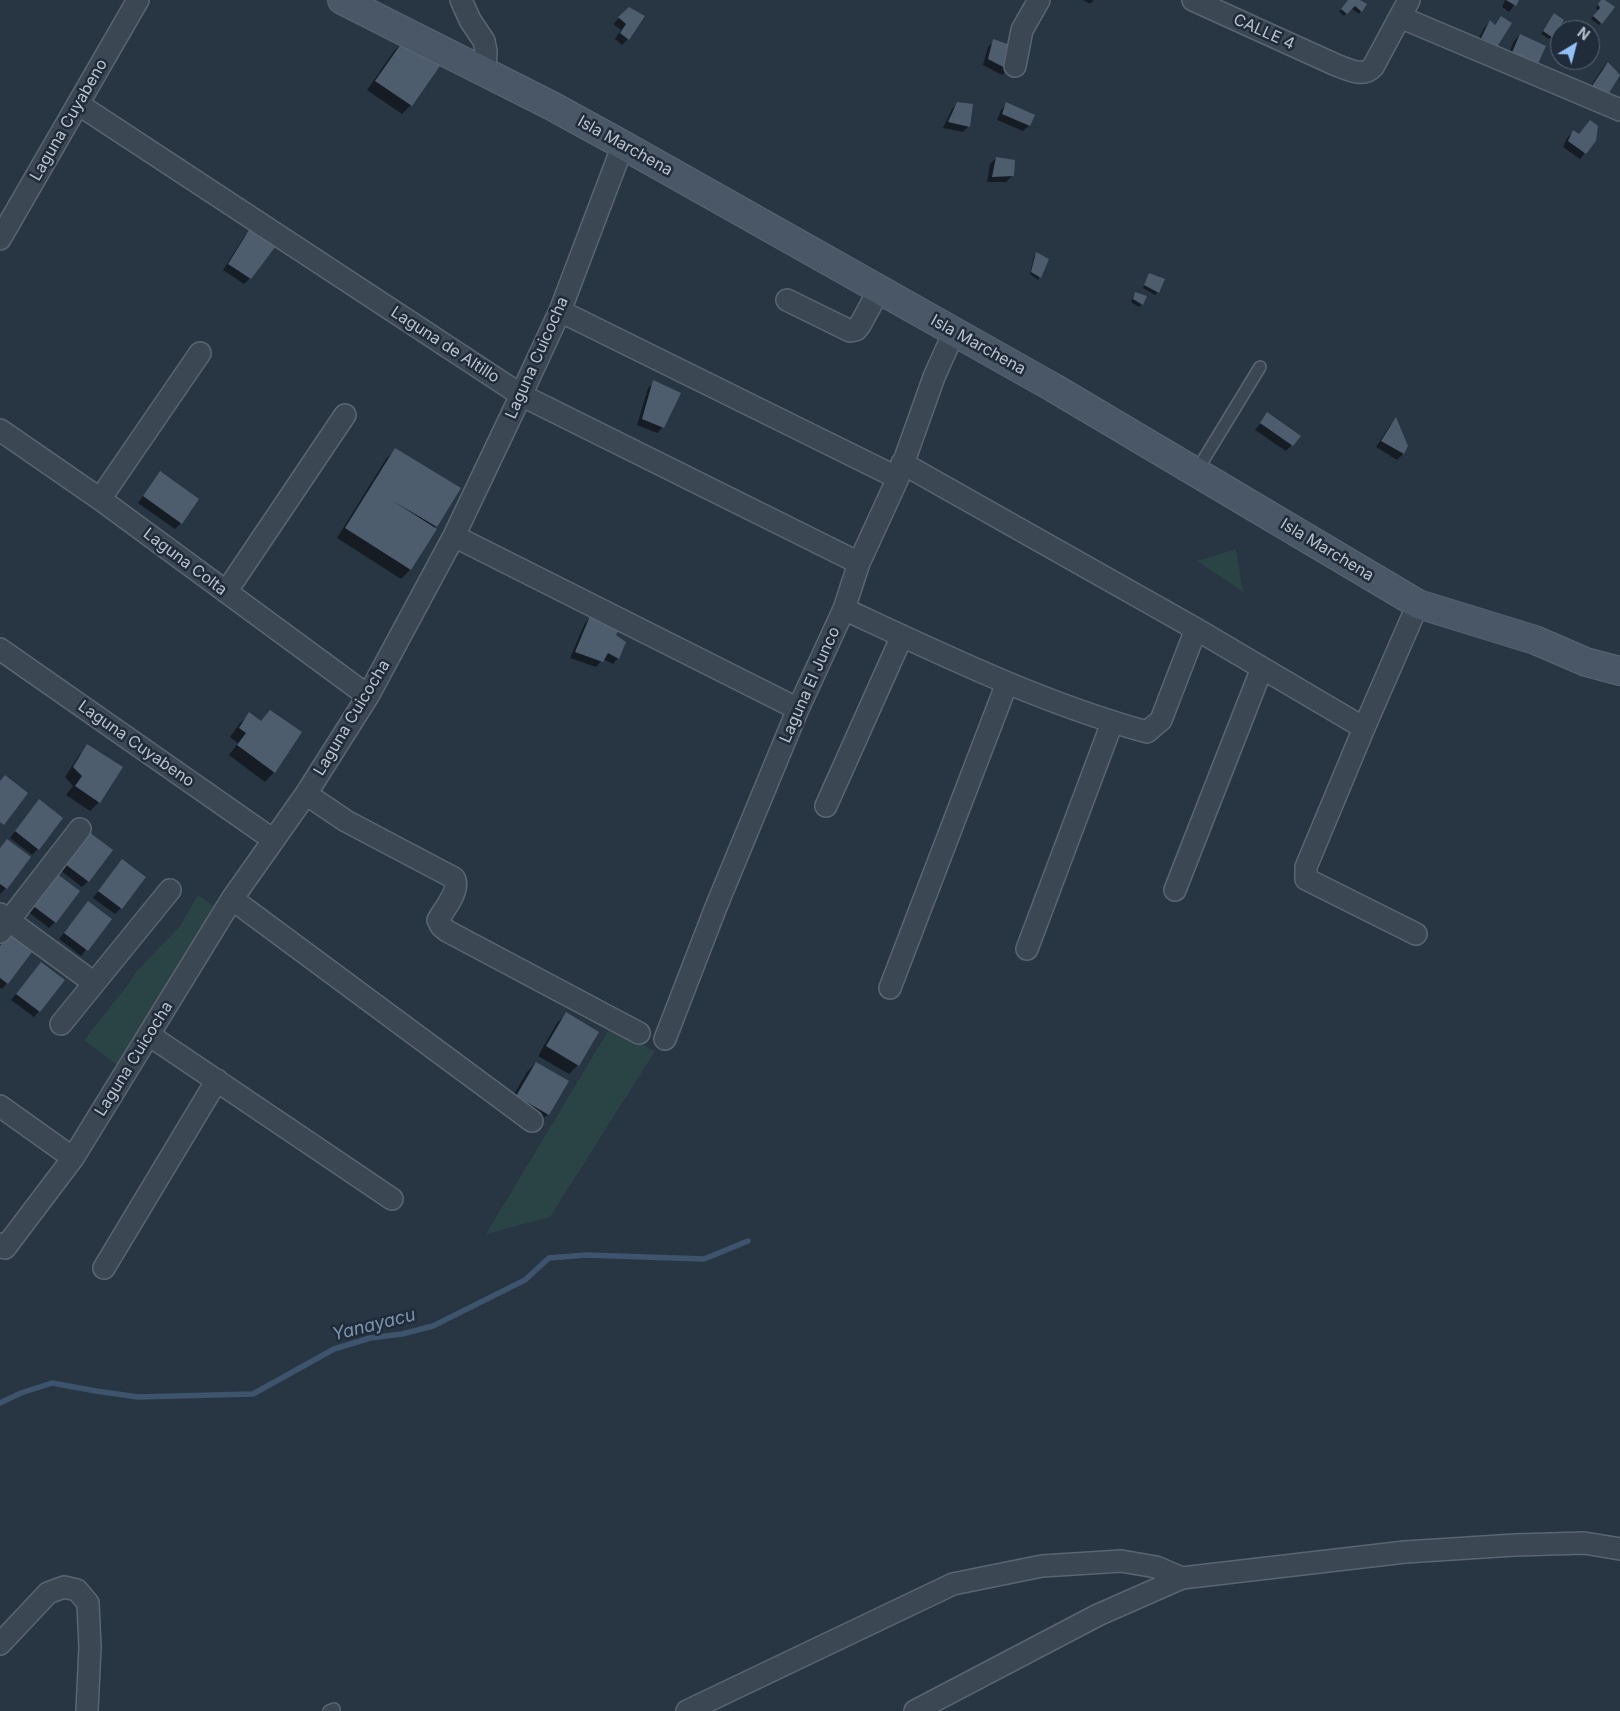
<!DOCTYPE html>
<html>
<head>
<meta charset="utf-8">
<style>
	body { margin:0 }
	#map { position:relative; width:1620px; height:1711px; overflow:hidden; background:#283644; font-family:Inter,sans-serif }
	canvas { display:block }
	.north { position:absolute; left:1550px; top:20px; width:50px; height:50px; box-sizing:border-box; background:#212c3a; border:1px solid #5e6875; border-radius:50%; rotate:37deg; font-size:14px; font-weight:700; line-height:20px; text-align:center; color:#bac2cd }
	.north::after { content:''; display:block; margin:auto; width:18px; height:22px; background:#93c0f9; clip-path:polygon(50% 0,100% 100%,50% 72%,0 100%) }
</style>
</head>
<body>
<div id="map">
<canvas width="1620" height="1711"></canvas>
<div class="north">N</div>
</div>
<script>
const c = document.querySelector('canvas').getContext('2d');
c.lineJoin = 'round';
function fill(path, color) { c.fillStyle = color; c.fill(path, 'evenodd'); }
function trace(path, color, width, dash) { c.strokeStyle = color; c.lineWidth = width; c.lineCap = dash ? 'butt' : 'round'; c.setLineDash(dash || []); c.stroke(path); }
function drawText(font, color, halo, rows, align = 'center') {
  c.font = font + ' Inter,sans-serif'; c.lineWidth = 5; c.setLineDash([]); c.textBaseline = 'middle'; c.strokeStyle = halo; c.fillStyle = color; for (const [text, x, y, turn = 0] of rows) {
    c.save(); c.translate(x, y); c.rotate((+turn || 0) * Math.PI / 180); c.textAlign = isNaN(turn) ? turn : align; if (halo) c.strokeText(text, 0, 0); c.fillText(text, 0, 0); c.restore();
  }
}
const green = new Path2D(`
	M 1236,549 L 1243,592 L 1197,561 Z
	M 198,895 L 232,918 L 125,1071 L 84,1040 L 127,986 L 137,971 L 180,926 Z
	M 610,1028 L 655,1051 L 550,1217 L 486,1234 Z`);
const shadow = new Path2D(`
	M 1083,0 L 1094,0 L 1090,4 Z
	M 1349,0 L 1358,0 L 1365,4 L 1359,14 L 1351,8 L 1344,16 L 1339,12 Z
	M 1505,0 L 1518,0 L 1509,12 L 1502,7 Z
	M 1602,0 L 1601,23 L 1599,25 L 1591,19 L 1598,11 L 1596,8 Z
	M 629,9 L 628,39 L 622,45 L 615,39 L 621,30 L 613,24 Z
	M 1501,17 L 1496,47 L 1476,44 L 1484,28 L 1490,22 L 1494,26 Z
	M 1552,17 L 1552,37 L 1549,39 L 1541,34 Z
	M 1520,35 L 1544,47 L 1505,63 L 1514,41 Z
	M 994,41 L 1008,69 L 1002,75 L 983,65 L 988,47 Z
	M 403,42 L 411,105 L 402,114 L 367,90 L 394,51 Z
	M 1608,63 L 1619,74 L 1605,97 L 1585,95 L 1602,69 Z
	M 958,103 L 969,126 L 963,132 L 943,128 L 952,109 Z
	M 1007,104 L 1033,116 L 1029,126 L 1023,131 L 997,120 L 1001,110 Z
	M 1573,132 L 1578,135 L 1585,153 L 1580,159 L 1563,147 L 1567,138 Z
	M 996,158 L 1012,176 L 1006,182 L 987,182 L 990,164 Z
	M 250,231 L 250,278 L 244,284 L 223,270 L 244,237 Z
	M 1036,254 L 1048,260 L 1038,280 L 1030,274 L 1034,256 Z
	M 1150,275 L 1158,292 L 1155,295 L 1143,288 Z
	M 1135,293 L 1142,304 L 1139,307 L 1131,302 Z
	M 654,382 L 663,427 L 657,433 L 637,425 L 648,388 Z
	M 1268,414 L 1300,436 L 1286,451 L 1255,430 Z
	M 1396,419 L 1407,446 L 1403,454 L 1397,460 L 1376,447 L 1391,424 Z
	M 395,450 L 436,526 L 410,570 L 401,579 L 337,538 L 386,459 Z
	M 160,473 L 181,523 L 175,529 L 138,503 Z
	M 591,617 L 615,636 L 618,658 L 613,664 L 603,659 L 596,667 L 570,658 L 585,623 Z
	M 250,714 L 260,722 L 300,733 L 274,772 L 265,782 L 229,755 L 238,743 L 230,737 L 240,723 Z
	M 88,746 L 99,802 L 90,811 L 66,795 L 73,786 L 65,777 L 79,755 Z
	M 33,807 L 38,849 L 32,855 L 10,838 Z
	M 89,834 L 88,881 L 82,887 L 60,870 Z
	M 7,840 L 6,888 L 0,894 L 0,848 Z
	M 117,867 L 121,908 L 115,914 L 93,898 Z
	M 51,880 L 55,922 L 49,928 L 27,911 Z
	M 88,903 L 110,919 L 81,956 L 59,939 Z
	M 3,942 L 31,953 L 2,989 L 0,988 L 0,946 Z
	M 41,963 L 39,1011 L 34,1017 L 11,1000 Z
	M 566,1014 L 578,1065 L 569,1074 L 538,1056 L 557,1023 Z
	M 536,1063 L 548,1114 L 539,1123 L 508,1105 L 527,1072 Z`);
const stream = new Path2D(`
	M 0,1403 L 21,1393 L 52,1383 L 96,1391 L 138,1397 L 253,1394 L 334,1349 L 370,1338 L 402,1334 L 433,1326 L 525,1280 L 549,1258 L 586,1255 L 704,1259 L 748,1241`);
const building = new Path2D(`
	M 1348,0 L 1360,0 L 1367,4 L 1362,12 L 1355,6 L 1347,14 L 1341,9 Z
	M 1506,0 L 1519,0 L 1516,6 Z
	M 1601,0 L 1605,0 L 1615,7 L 1602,24 L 1593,16 L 1600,8 L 1598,4 Z
	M 629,7 L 645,16 L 629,40 L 620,33 L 626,24 L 618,17 Z
	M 1554,13 L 1564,20 L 1553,38 L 1543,31 Z
	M 1501,16 L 1512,23 L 1497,47 L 1481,38 L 1490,20 L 1495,25 Z
	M 1520,34 L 1546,46 L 1536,68 L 1510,57 Z
	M 993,39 L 1016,47 L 1009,70 L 988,59 Z
	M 403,41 L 440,66 L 412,106 L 375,81 Z
	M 1608,62 L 1620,75 L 1606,98 L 1590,89 Z
	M 957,102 L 973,104 L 970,127 L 948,122 Z
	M 1006,102 L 1035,115 L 1030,126 L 1002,114 Z
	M 1590,120 L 1598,126 L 1596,141 L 1586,154 L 1568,141 L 1573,130 L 1579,134 Z
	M 996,157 L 1015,160 L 1014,176 L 992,177 Z
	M 249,230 L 276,246 L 251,279 L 228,264 Z
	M 1036,252 L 1049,259 L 1041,278 L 1031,272 Z
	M 1149,273 L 1165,279 L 1159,293 L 1144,285 Z
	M 1135,292 L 1147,296 L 1143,305 L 1133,299 Z
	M 653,380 L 681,393 L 664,428 L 642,419 Z
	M 1267,412 L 1301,436 L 1293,446 L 1260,423 Z
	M 1396,417 L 1408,446 L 1404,454 L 1381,441 Z
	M 395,448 L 461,488 L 437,527 L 393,501 L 437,529 L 411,570 L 345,528 Z
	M 160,471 L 199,499 L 182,524 L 143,496 Z
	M 590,616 L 619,628 L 616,635 L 626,642 L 619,659 L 608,653 L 603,662 L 575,652 Z
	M 270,710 L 302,732 L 275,773 L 237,745 L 246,733 L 239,728 L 249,712 L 261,721 Z
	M 87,744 L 123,767 L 100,803 L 75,786 L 82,776 L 73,767 Z
	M 5,775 L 28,793 L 4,825 L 0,822 L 0,781 Z
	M 39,799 L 63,818 L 39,850 L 15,831 Z
	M 89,832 L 113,850 L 89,882 L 65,864 Z
	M 7,839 L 31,857 L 7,889 L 0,884 L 0,848 Z
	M 122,859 L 146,877 L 122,909 L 98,891 Z
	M 56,873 L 80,891 L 56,923 L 32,905 Z
	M 88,901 L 112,919 L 88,951 L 64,933 Z
	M 9,934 L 32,952 L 8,984 L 0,978 L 0,946 Z
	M 41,962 L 65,980 L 40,1012 L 16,994 Z
	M 566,1012 L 599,1032 L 579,1066 L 546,1046 Z
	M 536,1062 L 569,1081 L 549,1115 L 516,1096 Z`);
const lane = new Path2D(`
	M 1196,472 L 1260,367
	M 329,1711 L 334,1709`);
const street = new Path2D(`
	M 461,0 L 470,20 L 484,41 L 486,51 L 485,73
	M 1193,0 L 1336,65 C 1347,69 1363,78 1373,67 L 1409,0
	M 1400,17 L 1620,110
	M 1015,66 L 1022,30 L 1039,0
	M 78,104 L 521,395 L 859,563
	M 0,239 L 138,0
	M 787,300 L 850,331 L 856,330 L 860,325 L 879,290
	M 560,311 L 898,478
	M 0,430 L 100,499 L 368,696
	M 902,463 L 1196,629 L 1364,728
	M 100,499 L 200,353
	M 454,536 L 798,709
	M 226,592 L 345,415
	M 844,609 C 943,655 1042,703 1147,732 L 1161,720 L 1196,629
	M 0,649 L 272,839
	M 306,794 L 346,821 L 454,878 C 461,890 444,909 438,920 L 441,926 L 447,931 L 639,1033
	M 826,806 L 902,636
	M 1175,890 L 1262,668
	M 232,899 L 532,1121
	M 0,914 L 94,983
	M 0,932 L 80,829
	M 1416,934 L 1306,879 L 1306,867 L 1364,728 L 1418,604
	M 1027,949 L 1112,723
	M 890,988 L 1007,683
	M 61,1024 L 170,890
	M 149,1035 L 392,1199
	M 665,1039 L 716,907 L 798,709 L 844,609 L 859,563 L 898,478 L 934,377 L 954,332
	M 0,1106 L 73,1158
	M 0,1244 L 5,1248 L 73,1158 L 232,899 L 306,794 L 368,696 L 454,536 L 521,395 L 560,311 L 623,145
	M 104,1268 L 217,1080
	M 0,1644 L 48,1593 L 64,1587 L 77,1590 L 88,1603 L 90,1647 L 87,1711
	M 687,1711 L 953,1584 L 1042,1566 L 1121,1561 L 1156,1567 L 1182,1578 L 1405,1552 L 1515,1545 L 1584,1543 L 1620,1549
	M 915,1711 L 1098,1615 L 1182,1578`);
const secondary = new Path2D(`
	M 342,0 L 552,106 L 623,145 L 1054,388 L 1418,604 L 1535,640 L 1586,662 L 1620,671`);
const streetNames = [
	["CALLE 4",1264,32,24],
	["Laguna Cuyabeno",69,120,-60],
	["Isla Marchena",625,146,29],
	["Laguna de Altillo",445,345,33],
	["Isla Marchena",978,345,29],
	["Laguna Cuicocha",537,358,-66],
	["Isla Marchena",1327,550,31],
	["Laguna Colta",185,562,37],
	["Laguna El Junco",810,685,-66],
	["Laguna Cuicocha",352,718,-59],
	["Laguna Cuyabeno",136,744,35],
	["Laguna Cuicocha",134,1059,-58]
];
const waterNames = [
	["Yanayacu",374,1325,-14]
];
fill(green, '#2a4445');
fill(shadow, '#0007');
trace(stream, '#3e546d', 5.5);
fill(building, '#4e5d6d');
trace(lane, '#5b6571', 14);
trace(street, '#5b6571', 24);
trace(secondary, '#5b6571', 30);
trace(lane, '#3c4754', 11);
trace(street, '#3c4754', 21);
trace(secondary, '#4a5767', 28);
drawText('16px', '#bac2cd', '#212c3a', streetNames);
drawText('italic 18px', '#7a95b0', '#212c3a', waterNames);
</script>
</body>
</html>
